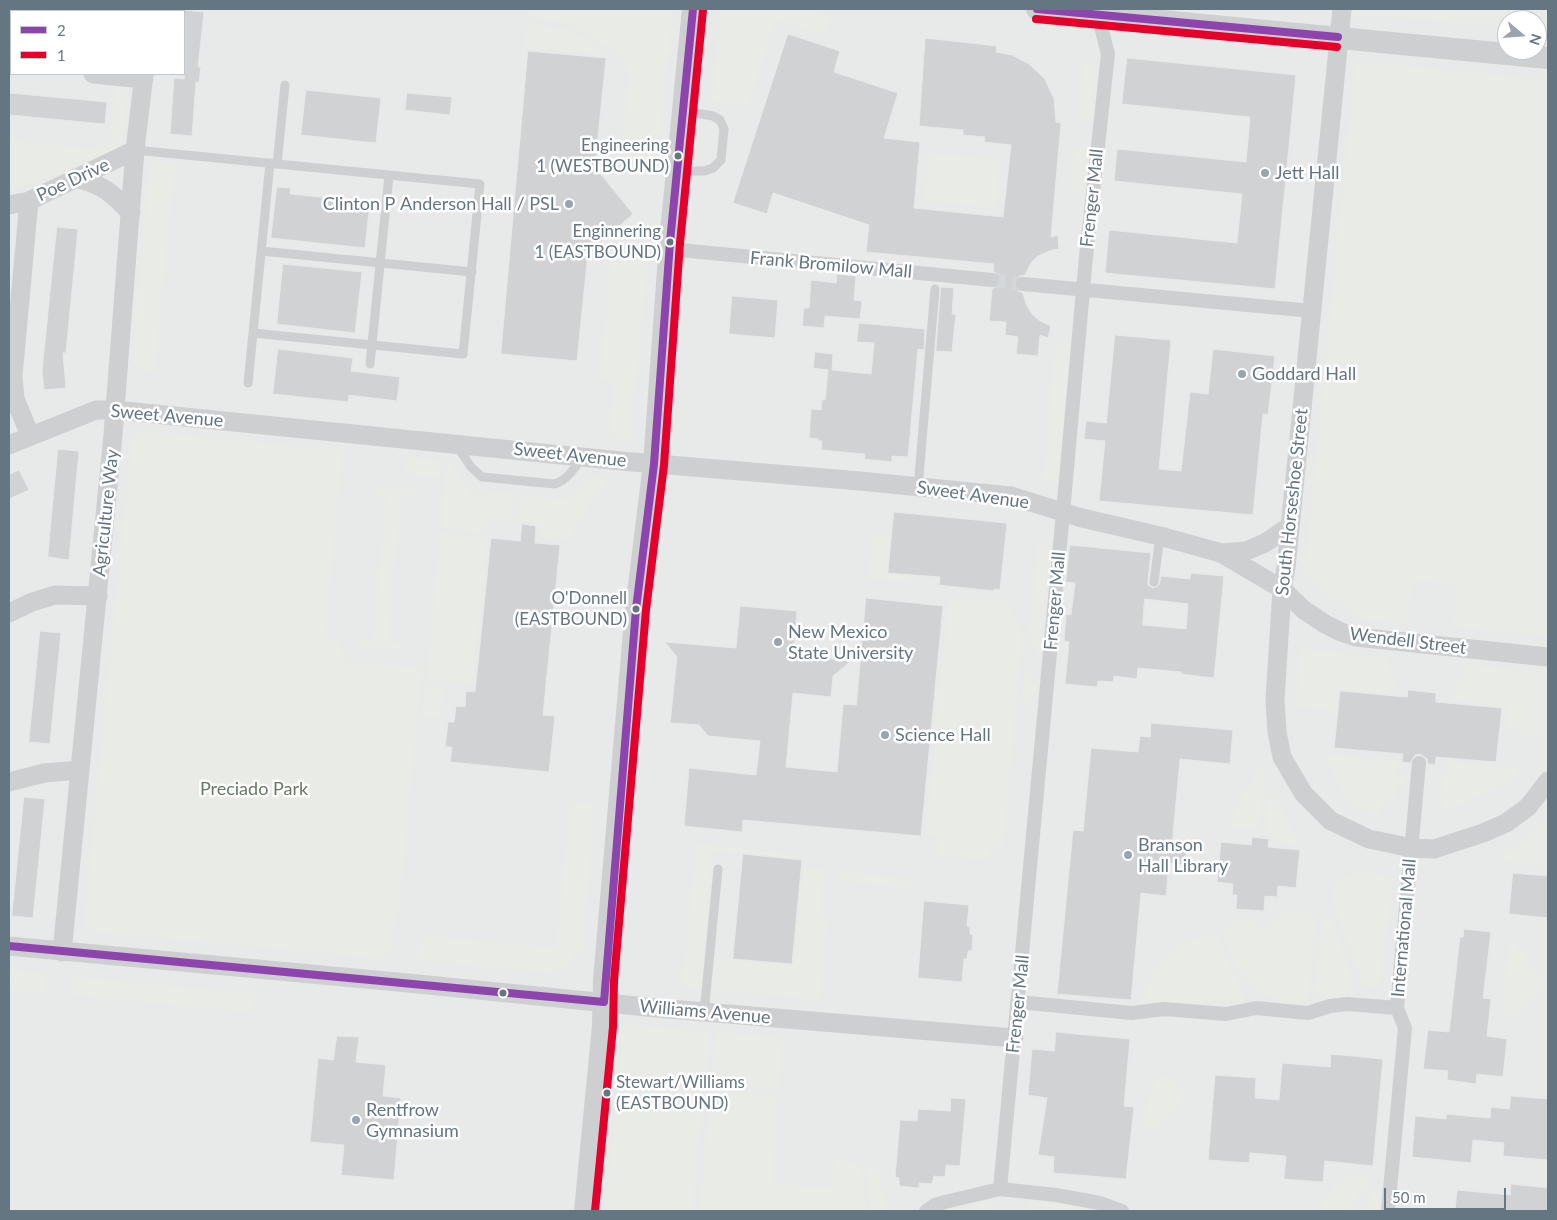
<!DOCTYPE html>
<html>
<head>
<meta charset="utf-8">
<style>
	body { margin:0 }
	#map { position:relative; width:1557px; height:1220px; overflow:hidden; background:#f9f9f9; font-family:Lato,sans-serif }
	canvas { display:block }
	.frame { position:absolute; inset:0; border:10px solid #657683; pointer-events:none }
	.legend { position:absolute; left:10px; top:10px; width:175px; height:65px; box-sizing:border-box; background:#fff; border:1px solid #c1c8cd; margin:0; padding:6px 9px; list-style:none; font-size:15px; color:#657683 }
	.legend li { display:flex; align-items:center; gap:10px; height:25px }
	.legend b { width:25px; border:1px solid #c1c8cd }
	.north { position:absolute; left:1497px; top:10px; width:50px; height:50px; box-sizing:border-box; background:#fff; border:1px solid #c1c8cd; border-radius:50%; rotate:108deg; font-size:14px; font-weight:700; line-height:20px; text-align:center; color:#657683 }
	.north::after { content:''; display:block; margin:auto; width:18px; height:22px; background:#99a4ac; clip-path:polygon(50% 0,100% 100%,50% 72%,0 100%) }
	.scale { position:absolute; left:1384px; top:1188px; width:122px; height:22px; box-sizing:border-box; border:2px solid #657683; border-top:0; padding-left:6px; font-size:15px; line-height:18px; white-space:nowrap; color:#657683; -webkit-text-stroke:4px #fff; paint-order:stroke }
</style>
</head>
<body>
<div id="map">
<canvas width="1557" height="1220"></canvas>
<div class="frame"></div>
<ul class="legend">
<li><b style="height:6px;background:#8e44ad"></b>2</li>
<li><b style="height:6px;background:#e4002b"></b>1</li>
</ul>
<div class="north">N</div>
<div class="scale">50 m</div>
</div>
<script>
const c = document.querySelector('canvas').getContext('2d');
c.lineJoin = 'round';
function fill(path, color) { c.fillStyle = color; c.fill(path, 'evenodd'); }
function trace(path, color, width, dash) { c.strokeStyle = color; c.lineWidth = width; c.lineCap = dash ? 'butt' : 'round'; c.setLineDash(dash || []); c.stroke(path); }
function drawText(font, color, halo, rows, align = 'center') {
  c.font = font + ' Lato,sans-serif'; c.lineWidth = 5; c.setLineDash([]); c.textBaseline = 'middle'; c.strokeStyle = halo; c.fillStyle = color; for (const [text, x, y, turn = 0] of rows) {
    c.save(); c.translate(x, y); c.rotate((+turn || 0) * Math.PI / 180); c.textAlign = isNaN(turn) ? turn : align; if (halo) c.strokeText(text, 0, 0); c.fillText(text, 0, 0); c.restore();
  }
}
const built = new Path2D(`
	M 9,9 L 1548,9 L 1548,1211 L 9,1211 ZM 11,11 L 184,11 L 184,74 L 11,74 ZM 1507,20 L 1537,20 L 1537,50 L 1507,50 Z`);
const green = new Path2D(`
	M 528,9 L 673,9 L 658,160 L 640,176 L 623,156 L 621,151 L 629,78 C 629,71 627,65 623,60 C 616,51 578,26 567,24 C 557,21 546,21 536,20 Z
	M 721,9 L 788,9 L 827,12 L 831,18 L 825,36 L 775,20 L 749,105 L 712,101 Z
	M 1354,9 L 1548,9 L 1548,31 L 1537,30 L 1537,20 L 1507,20 L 1507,27 L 1353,14 Z
	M 526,24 L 567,29 L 607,52 L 605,55 L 524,47 Z
	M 1355,61 L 1548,80 L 1548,636 L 1453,627 L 1456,584 L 1412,580 L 1408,624 L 1363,620 L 1304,577 Z
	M 1083,64 L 1097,65 L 1092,119 L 1078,117 Z
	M 117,87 L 125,89 L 128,95 L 122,144 C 108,153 91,159 76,166 C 54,175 32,186 9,190 L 9,140 L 89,149 L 110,140 L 115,88 Z
	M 1075,147 L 1089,148 L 1085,193 L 1070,192 Z
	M 928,153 L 1000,159 L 996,208 L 924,201 Z
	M 155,161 L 184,163 L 174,173 L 155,367 L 158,372 L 157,373 L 143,372 L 136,369 L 134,363 L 149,169 L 151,164 Z
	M 628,245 L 648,265 L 631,429 L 630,436 L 624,439 L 609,437 L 614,382 L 600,380 L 611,257 Z
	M 1056,343 L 1065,344 L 1071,343 L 1058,482 L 1043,480 Z
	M 141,431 L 343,451 L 325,637 L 338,640 L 343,656 L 353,663 L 422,668 L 399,911 L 396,911 L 392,951 L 390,954 L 386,956 L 385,959 L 94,932 L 85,926 L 84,922 L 132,438 L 134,434 Z
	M 407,457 L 441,461 L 440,478 C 429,477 393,478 407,457 Z
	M 447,461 C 455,466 460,480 468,487 L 467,493 L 489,495 L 490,491 L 515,493 L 511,521 L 493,519 L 481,533 L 441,528 Z
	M 591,476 L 607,478 L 609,480 L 590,504 L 570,538 L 565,539 L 539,537 L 540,524 L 517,522 L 520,494 L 560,499 L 566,498 Z
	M 376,486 L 413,490 L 417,493 L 413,498 L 401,497 L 388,641 L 401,644 L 402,647 L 399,650 L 360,647 L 356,643 L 358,639 L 373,640 L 386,495 L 373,493 L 372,489 Z
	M 440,532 L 487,539 L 473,684 L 427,679 Z
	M 871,536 L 891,538 L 888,573 L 910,575 L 910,582 L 868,579 Z
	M 1038,541 L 1051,542 L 1040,659 L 1029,634 Z
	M 949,597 L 1006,602 L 1023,633 L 1003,848 L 990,847 L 988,860 L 938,856 L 940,837 L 926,835 Z
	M 1302,649 L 1389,657 L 1388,667 L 1395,680 L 1394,694 L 1339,690 L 1336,711 L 1296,707 L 1300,651 Z
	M 1465,664 L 1548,673 L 1548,737 L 1521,734 L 1521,730 L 1506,728 L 1508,706 L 1453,701 L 1456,684 L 1464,672 Z
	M 1025,668 L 1029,669 L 1039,689 L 1025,707 L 1021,707 Z
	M 425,685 L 444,687 L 441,718 L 422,717 Z
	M 1326,754 L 1398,761 L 1396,776 L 1405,777 L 1405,785 L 1396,784 L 1394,801 L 1381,800 L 1379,816 C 1347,811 1338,783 1324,757 L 1324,755 Z
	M 1452,762 L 1517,769 L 1520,771 L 1513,780 L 1508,783 L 1445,811 L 1442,809 L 1441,795 L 1443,772 L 1447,772 L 1449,765 Z
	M 1258,769 L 1263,770 L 1265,774 L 1259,830 L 1229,828 L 1227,824 Z
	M 1275,795 L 1297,840 L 1298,845 L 1296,846 L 1284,845 L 1271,834 L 1266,833 L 1267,829 L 1265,829 L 1268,796 L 1272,797 Z
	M 570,802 L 595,804 L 582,950 L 575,950 L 574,961 L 566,960 L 566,968 L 555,967 L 554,973 L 453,964 L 453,961 L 446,961 L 446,963 L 420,961 L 419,948 L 423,937 L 426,936 L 556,948 Z
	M 1541,824 L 1548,824 L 1548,864 C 1536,867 1509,863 1498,858 L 1498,855 L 1510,849 Z
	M 696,844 L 790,853 L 790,858 L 713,851 L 703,956 L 705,956 L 702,990 L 682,988 Z
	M 804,867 L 824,869 L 820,916 L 828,917 L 820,1000 L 712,990 L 715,959 L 794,965 Z
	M 1361,868 L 1394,879 L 1379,988 L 1367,987 L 1362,983 L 1331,897 L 1331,893 C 1337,884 1351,871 1361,868 Z
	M 840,872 L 913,879 L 912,888 L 839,881 Z
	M 1281,910 L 1317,915 L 1308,997 L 1305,1004 C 1286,1002 1258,995 1245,980 C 1238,971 1233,960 1229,949 C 1226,942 1221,935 1224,928 L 1235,918 L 1249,919 L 1262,930 L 1269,923 L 1280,919 Z
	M 1323,915 L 1332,920 L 1355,987 L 1356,990 L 1347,989 L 1346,1000 L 1314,998 Z
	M 1212,933 L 1218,936 L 1245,999 L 1245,1002 L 1231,1001 L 1230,1004 L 1219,1003 L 1220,997 L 1214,996 L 1213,1003 L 1198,1001 L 1198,1005 L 1146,1000 C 1149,958 1176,944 1212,933 Z
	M 1510,938 L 1546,982 L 1544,992 L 1515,1016 L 1501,1015 Z
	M 9,971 L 47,974 L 45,993 L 9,989 Z
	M 73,977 L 258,994 L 258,998 L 252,1005 L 251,1013 L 71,995 Z
	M 627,1024 L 710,1032 L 706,1084 L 618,1076 L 621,1031 L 623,1027 Z
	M 716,1032 L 783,1038 L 779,1090 L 711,1084 Z
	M 1161,1073 L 1185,1092 L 1180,1097 L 1184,1101 L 1159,1126 L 1143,1132 C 1144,1110 1148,1092 1161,1073 Z
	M 618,1083 L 704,1091 L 692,1211 L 605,1211 Z
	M 711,1091 L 779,1097 L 772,1184 L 831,1188 L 835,1160 L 861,1164 L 866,1211 L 699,1211 Z
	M 866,1164 L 880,1173 L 886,1211 L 871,1211 Z
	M 1365,1174 L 1375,1176 L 1345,1211 L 1321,1211 C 1325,1188 1342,1175 1365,1174 Z
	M 1382,1183 L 1379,1211 L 1359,1211 Z
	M 994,1201 L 993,1211 L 939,1211 Z
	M 1027,1201 L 1085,1206 L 1087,1211 L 1031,1211 Z`);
const building = new Path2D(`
	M 184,10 L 204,12 L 198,67 L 201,67 L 199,82 L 196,82 L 192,136 L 170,134 L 174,78 L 184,79 Z
	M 788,34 L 840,51 L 834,72 L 898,93 L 884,138 L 920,142 L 914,208 L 1003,217 L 1011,145 L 984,142 L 985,137 L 963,135 L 963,130 L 919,126 L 925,38 L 997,46 L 996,52 L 1012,55 L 1029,64 L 1045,79 L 1054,99 L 1056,122 L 1061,123 L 1051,237 L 1058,235 L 1059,249 L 1052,250 L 1038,256 L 1031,263 L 1025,275 L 1019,276 L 1014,284 L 1018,291 L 1023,293 L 1026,304 L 1032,314 L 1040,321 L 1051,326 L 1048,338 L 1040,335 L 1038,356 L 1016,354 L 1018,337 L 1005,335 L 1006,322 L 989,321 L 992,289 L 999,285 L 1001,281 L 1000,276 L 993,271 L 994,264 L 866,252 L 869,225 L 773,193 L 767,214 L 733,203 Z
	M 528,51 L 606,58 L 595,167 L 633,214 L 588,253 L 577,361 L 501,354 Z
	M 1127,58 L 1296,75 L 1275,289 L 1105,273 L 1109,230 L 1237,243 L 1242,194 L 1114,181 L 1117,149 L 1246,162 L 1250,117 L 1122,104 Z
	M 306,90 L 381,98 L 376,143 L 301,135 Z
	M 9,93 L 107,102 L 105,124 L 9,115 Z
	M 407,93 L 452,97 L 450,115 L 405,110 Z
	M 277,187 L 291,188 L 290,194 L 370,202 L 365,248 L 271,238 Z
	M 57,227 L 78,229 L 66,353 L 63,353 L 66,388 L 44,390 L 42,371 Z
	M 283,264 L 362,272 L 355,333 L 277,324 Z
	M 837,274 L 856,276 L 854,300 L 862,301 L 860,319 L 825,316 L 824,328 L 802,326 L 804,308 L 809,308 L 811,280 L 836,283 Z
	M 941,287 L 954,288 L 952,314 L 956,314 L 952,352 L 936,351 Z
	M 732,296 L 778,300 L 775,338 L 729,334 Z
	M 859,323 L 925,329 L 924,350 L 918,349 L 908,457 L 892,456 L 892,462 L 864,459 L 865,454 L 821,450 L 822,441 L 818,441 L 818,439 L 809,438 L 811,409 L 821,410 L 822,400 L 825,400 L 828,370 L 813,368 L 815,352 L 833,354 L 832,370 L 871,374 L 874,343 L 857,342 Z
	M 1115,335 L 1171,340 L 1159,469 L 1181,471 L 1190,392 L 1208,394 L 1213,349 L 1275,356 L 1268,415 L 1263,414 L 1253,515 L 1099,501 L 1105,441 L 1084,439 L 1086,421 L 1106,423 Z
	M 278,349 L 353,358 L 351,371 L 400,377 L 397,401 L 349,395 L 348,402 L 273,394 Z
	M 58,449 L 79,451 L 69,560 L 48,557 Z
	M 19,470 L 29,490 L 9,499 L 9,475 Z
	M 894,512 L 1007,523 L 1000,590 L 994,589 L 994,591 L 939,585 L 940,577 L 888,573 Z
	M 522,524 L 536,526 L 535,543 L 560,545 L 543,715 L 555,716 L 549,772 L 450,762 L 452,747 L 445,747 L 448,722 L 454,722 L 456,706 L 465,707 L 466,691 L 475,692 L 491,538 L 520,541 Z
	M 1070,545 L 1151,553 L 1148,582 L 1148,585 L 1153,588 L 1159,585 L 1161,576 L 1190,579 L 1191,573 L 1224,576 L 1214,678 L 1181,674 L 1181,672 L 1138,668 L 1137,679 L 1114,676 L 1113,682 L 1098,681 L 1097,687 L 1065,684 L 1069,642 L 1064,641 L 1066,614 L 1071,615 L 1075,583 L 1066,582 ZM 1145,599 L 1188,604 L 1186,629 L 1143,625 Z
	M 866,598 L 943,606 L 921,836 L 743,820 L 742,832 L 684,826 L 689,768 L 756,775 L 760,741 L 708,736 L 699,725 L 670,723 L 677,657 L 665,642 L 736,648 L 740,606 L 797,611 L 793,655 L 851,661 L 833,676 L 831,697 L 793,693 L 786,767 L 837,772 L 843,704 L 856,705 Z
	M 40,631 L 61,633 L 50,744 L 29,742 Z
	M 1408,690 L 1436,693 L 1436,702 L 1502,708 L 1496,762 L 1436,757 L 1435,765 L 1428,764 L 1427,759 L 1420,754 L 1415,755 L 1410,763 L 1402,762 L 1403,754 L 1334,748 L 1340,691 L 1407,697 Z
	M 1151,723 L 1233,730 L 1230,764 L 1180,759 L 1172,846 L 1187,847 L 1185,865 L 1169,863 L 1166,896 L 1141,893 L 1131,1000 L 1057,994 L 1073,830 L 1083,831 L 1091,748 L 1138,752 L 1140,736 L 1150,737 Z
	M 24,797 L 45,799 L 33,918 L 12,916 Z
	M 1252,837 L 1269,839 L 1268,847 L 1300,850 L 1296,888 L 1278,886 L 1277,897 L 1265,896 L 1264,911 L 1236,909 L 1237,895 L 1232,895 L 1233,884 L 1217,882 L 1221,842 L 1251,845 Z
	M 743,854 L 802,860 L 792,964 L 733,959 Z
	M 1513,873 L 1548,876 L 1548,918 L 1509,914 Z
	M 924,901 L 969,905 L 967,926 L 970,927 L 970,934 L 973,935 L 972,951 L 968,951 L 967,959 L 964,959 L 962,982 L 918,978 Z
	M 1464,929 L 1491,932 L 1483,998 L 1491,999 L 1487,1036 L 1507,1039 L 1503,1077 L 1477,1074 L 1476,1084 L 1447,1080 L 1448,1071 L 1423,1069 L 1428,1030 L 1449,1032 L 1460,937 L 1463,937 Z
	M 1056,1032 L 1130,1039 L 1124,1106 L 1134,1107 L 1126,1179 L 1053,1173 L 1054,1157 L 1038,1155 L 1047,1098 L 1028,1095 L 1032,1049 L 1054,1051 Z
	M 337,1036 L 359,1037 L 356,1062 L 386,1065 L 383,1096 L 401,1098 L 394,1180 L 341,1175 L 344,1145 L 310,1142 L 318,1058 L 333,1060 Z
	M 1331,1054 L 1383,1059 L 1373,1166 L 1325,1161 L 1323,1182 L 1284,1179 L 1286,1156 L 1250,1153 L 1249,1163 L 1208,1160 L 1215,1075 L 1256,1078 L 1255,1098 L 1279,1100 L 1282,1063 L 1330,1067 Z
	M 1511,1096 L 1548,1099 L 1548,1160 L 1503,1156 L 1504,1143 L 1473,1140 L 1471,1163 L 1412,1157 L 1415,1116 L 1446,1119 L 1446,1114 L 1490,1118 L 1491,1107 L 1509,1109 Z
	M 951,1098 L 966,1099 L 960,1166 L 946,1165 L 945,1177 L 934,1176 L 932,1184 L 919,1183 L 919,1188 L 899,1186 L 899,1178 L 895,1177 L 900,1120 L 917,1121 L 918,1109 L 950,1111 Z
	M 1511,1184 L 1548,1188 L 1548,1211 L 1455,1210 L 1457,1190 L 1510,1195 Z`);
const pedestrianTunnel = new Path2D(`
	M 992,280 L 1023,284`);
const service = new Path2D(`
	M 135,150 L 480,184 L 463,354 L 253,333
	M 277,164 L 285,85
	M 677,171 L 705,171 L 713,168 L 721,160 L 724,129 L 720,120 L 713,116 L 684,111
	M 261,251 L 472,272
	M 370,364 L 389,175
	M 248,383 L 270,163
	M 457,446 L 471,467 L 482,477 L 555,484 C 568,479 574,469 582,457
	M 918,487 L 935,289
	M 1154,582 L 1160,536
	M 704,1013 L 718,869`);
const pedestrian = new Path2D(`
	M 669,249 L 992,280
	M 1023,284 L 1312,311
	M 1018,1002 L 1132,1013 L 1164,1009 L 1226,1014 L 1256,1008 L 1308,1013 L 1330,1006 L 1347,1004 L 1397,1008
	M 1000,1189 L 1063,513 L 1086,257 L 1108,54 L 1098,15
	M 926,1211 L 935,1205 L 945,1202 L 1000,1189 L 1056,1195 L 1100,1203 L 1122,1211
	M 1388,1211 L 1405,1028 L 1397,1008 L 1419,763`);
const minor = new Path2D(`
	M 1342,9 L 1286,568 L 1282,589 L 1275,700 L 1277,732 L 1282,757 L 1303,793 L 1331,821 L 1369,839 L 1412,848 L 1434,849 L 1483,833 L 1506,823 L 1528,807 L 1548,781
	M 150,11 L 150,9
	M 9,65 L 11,65
	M 93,74 L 144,79
	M 75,178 C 104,185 111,192 131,213
	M 29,201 L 13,376 L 15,399 L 30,435
	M 9,205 L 29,201 L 135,150
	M 9,445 L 96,410 L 115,410 L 621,461 L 860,481 L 1011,496 L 1082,518 L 1160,536 L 1221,553 L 1282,589 L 1304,610 L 1325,624 L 1341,632 L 1356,637 L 1548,657
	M 1221,553 L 1246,551 L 1265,543 L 1290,526
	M 9,613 L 32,602 L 55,595 L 98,596
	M 9,782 L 44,773 L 80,770
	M 9,946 L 408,983 L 657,1008 L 1014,1038
	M 62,952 L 113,435 L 135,150 L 144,74`);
const tertiary = new Path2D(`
	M 1037,9 L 1548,58
	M 585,1211 L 603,1026 L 604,980 L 636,609 L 654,464 L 670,242 L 693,9`);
const bus1 = new Path2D(`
	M 1037,9 L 1338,37
	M 9,946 L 604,1002
	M 604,1002 L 636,609 L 654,464 L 670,242 L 693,9`);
const bus2 = new Path2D(`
	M 1036,19 L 1337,47
	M 595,1211 L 613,1027 L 614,981 L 646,610 L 664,465 L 680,243 L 703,10`);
const markers = [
	[678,156,4.5,"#657683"],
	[1265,173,5,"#99a4ac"],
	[569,204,5,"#99a4ac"],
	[670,242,4.5,"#657683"],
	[1242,374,5,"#99a4ac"],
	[636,609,4.5,"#657683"],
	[778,642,5,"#99a4ac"],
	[885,735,5,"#99a4ac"],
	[1128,855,5,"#99a4ac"],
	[503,993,4.5,"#657683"],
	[607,1093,4.5,"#657683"],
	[356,1120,5,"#99a4ac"]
];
const busNames = [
	["Engineering",669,146],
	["1 (WESTBOUND)",669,167],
	["Enginnering",661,232],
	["1 (EASTBOUND)",661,253],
	["O'Donnell",627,599],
	["(EASTBOUND)",627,620],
	["Stewart/Williams",616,1083,"left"],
	["(EASTBOUND)",616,1104,"left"]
];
const poiNames = [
	["Jett Hall",1275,173],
	["Clinton P Anderson Hall / PSL",559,204,"right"],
	["Goddard Hall",1252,374],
	["New Mexico",788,632],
	["State University",788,653],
	["Science Hall",895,735],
	["Branson",1138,845],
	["Hall Library",1138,866],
	["Rentfrow",366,1110],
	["Gymnasium",366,1131]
];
const streetNames = [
	["Poe Drive",73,180,-25],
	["Frenger Mall",1092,198,-84],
	["Frank Bromilow Mall",831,265,5],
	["Sweet Avenue",167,416,5],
	["Sweet Avenue",570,455,6],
	["Sweet Avenue",973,495,8],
	["South Horseshoe Street",1292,502,-84],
	["Agriculture Way",106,513,-84],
	["Frenger Mall",1055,601,-85],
	["Wendell Street",1408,641,7],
	["International Mall",1404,928,-85],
	["Frenger Mall",1018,1004,-84],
	["Williams Avenue",705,1012,5]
];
const parkNames = [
	["Preciado Park",254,789]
];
fill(built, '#e8e9e9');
fill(green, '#e8ebe6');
fill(building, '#d0d2d3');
trace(building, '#e8e8e8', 1);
trace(pedestrianTunnel, '#d4d8dc', 14, [14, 7]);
trace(service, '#cecfd0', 9);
trace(pedestrian, '#cecfd0', 14);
trace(minor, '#cecfd0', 19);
trace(tertiary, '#cecfd0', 22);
trace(bus1, '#8e44ad', 8);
trace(bus2, '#e4002b', 8);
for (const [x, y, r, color] of markers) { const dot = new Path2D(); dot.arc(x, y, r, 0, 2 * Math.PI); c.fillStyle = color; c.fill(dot); trace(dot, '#fff', 2); }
drawText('17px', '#657683', '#fff', busNames, 'right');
drawText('18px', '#657683', '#fff', poiNames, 'left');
drawText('18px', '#657683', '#fff', streetNames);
drawText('18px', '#687a64', '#fff', parkNames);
</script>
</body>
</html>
